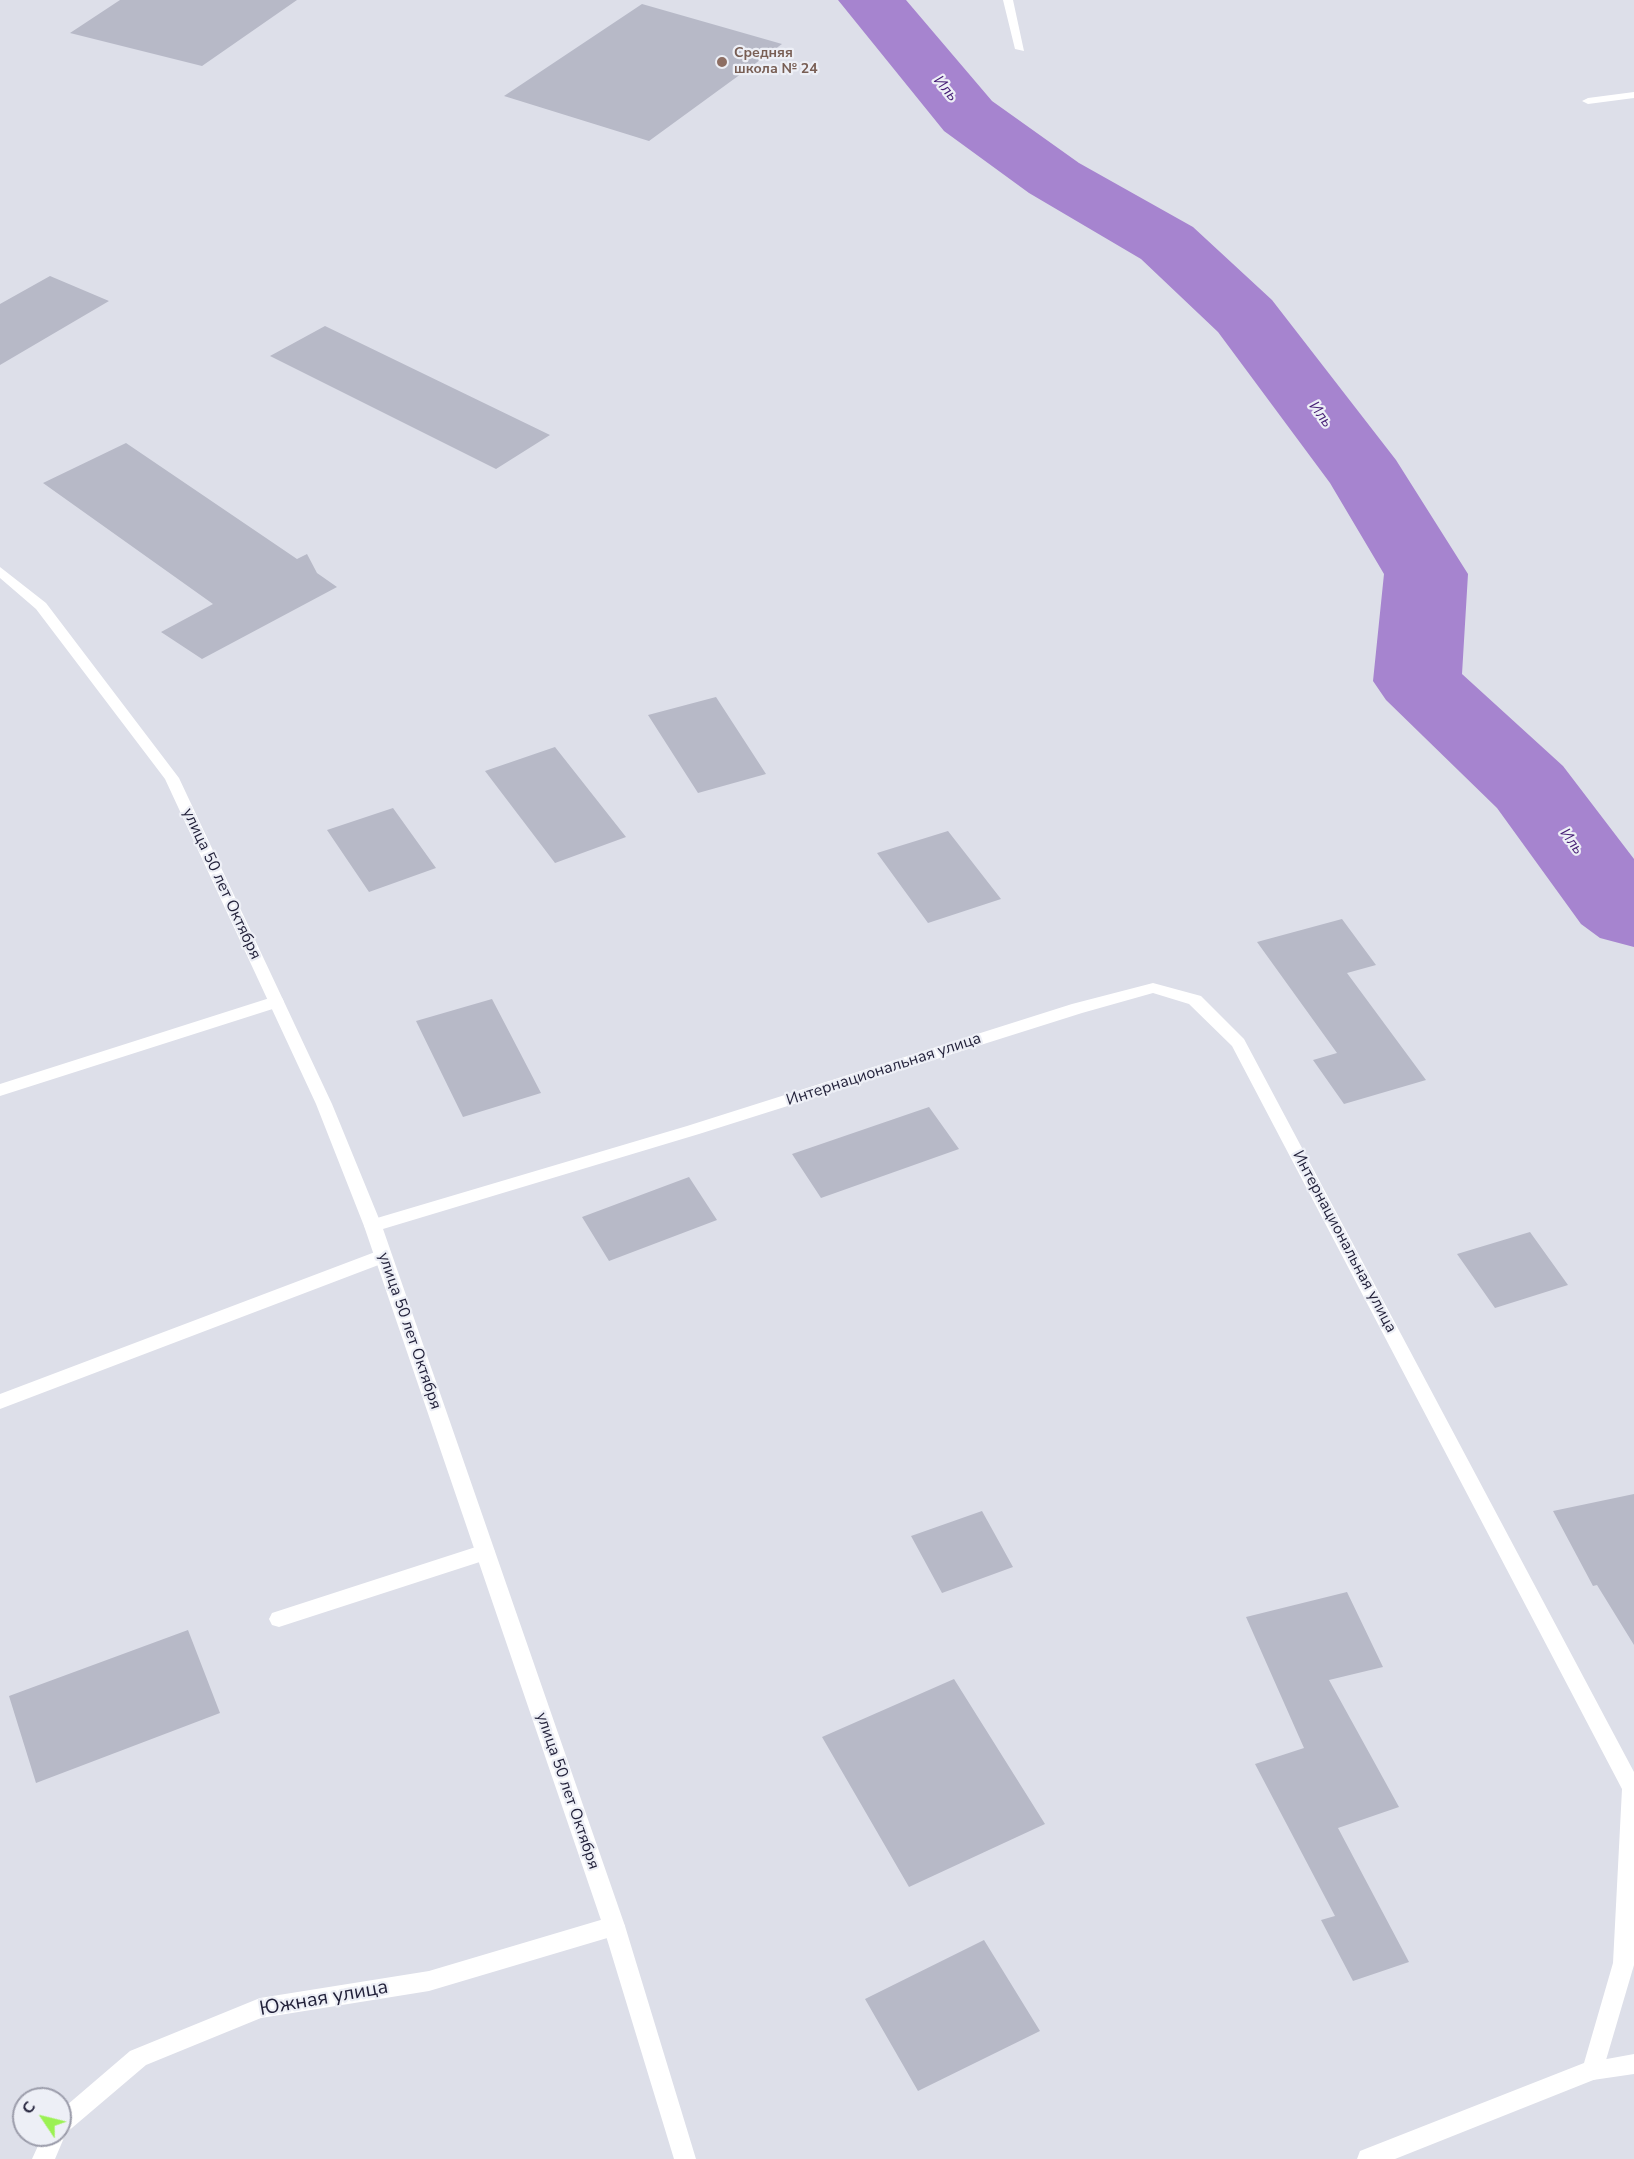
<!DOCTYPE html>
<html>
<head>
<meta charset="utf-8">
<style>
	body { margin:0 }
	#map { position:relative; width:1634px; height:2159px; overflow:hidden; background:#dddfe9; font-family:"Nunito Sans",sans-serif }
	canvas { display:block }
	.north { position:absolute; left:12px; top:2087px; width:60px; height:60px; box-sizing:border-box; background:#edeff6; border:2px solid #9b9caa; border-radius:50%; rotate:305deg; font-size:16px; font-weight:700; line-height:24px; text-align:center; color:#201f38 }
	.north::after { content:''; display:block; margin:auto; width:21px; height:27px; background:#9bf153; clip-path:polygon(50% 0,100% 100%,50% 72%,0 100%) }
</style>
</head>
<body>
<div id="map">
<canvas width="1634" height="2159"></canvas>
<div class="north">С</div>
</div>
<script>
const c = document.querySelector('canvas').getContext('2d');
c.lineJoin = 'round';
function fill(path, color) { c.fillStyle = color; c.fill(path, 'evenodd'); }
function trace(path, color, width, dash) { c.strokeStyle = color; c.lineWidth = width; c.lineCap = dash ? 'butt' : 'round'; c.setLineDash(dash || []); c.stroke(path); }
function drawText(font, color, halo, rows, align = 'center') {
  c.font = font + ' "Nunito Sans",sans-serif'; c.lineWidth = 4.5; c.setLineDash([]); c.textBaseline = 'middle'; c.strokeStyle = halo; c.fillStyle = color; for (const [text, x, y, turn = 0] of rows) {
    c.save(); c.translate(x, y); c.rotate((+turn || 0) * Math.PI / 180); c.textAlign = isNaN(turn) ? turn : align; if (halo) c.strokeText(text, 0, 0); c.fillText(text, 0, 0); c.restore();
  }
}
const river = new Path2D(`
	M 838,0 L 906,0 L 992,101 L 1079,163 L 1193,227 L 1272,300 L 1396,460 L 1468,574 L 1462,674 L 1563,766 L 1634,859 L 1634,947 L 1600,938 L 1581,924 L 1497,808 L 1386,700 L 1373,681 L 1384,574 L 1330,483 L 1218,332 L 1141,259 L 1029,193 L 944,131 Z`);
const building = new Path2D(`
	M 120,0 L 297,0 L 202,66 L 70,33 Z
	M 642,4 L 782,44 L 649,141 L 504,96 Z
	M 50,276 L 109,301 L 0,365 L 0,304 Z
	M 325,326 L 550,435 L 496,469 L 270,356 Z
	M 126,443 L 297,559 L 307,554 L 317,573 L 337,587 L 202,659 L 161,632 L 213,604 L 43,483 Z
	M 716,697 L 766,774 L 698,793 L 648,715 Z
	M 555,747 L 626,837 L 555,863 L 485,771 Z
	M 393,808 L 436,868 L 369,892 L 327,830 Z
	M 948,831 L 1001,899 L 928,923 L 877,853 Z
	M 1342,919 L 1376,965 L 1347,973 L 1426,1080 L 1344,1104 L 1313,1060 L 1337,1053 L 1257,942 Z
	M 492,999 L 541,1093 L 463,1117 L 416,1021 Z
	M 929,1107 L 959,1149 L 821,1198 L 792,1154 Z
	M 689,1177 L 717,1220 L 609,1261 L 582,1217 Z
	M 1530,1232 L 1568,1285 L 1495,1308 L 1457,1254 Z
	M 1634,1494 L 1634,1645 L 1597,1585 L 1593,1586 L 1553,1511 Z
	M 982,1511 L 1013,1567 L 942,1593 L 911,1536 Z
	M 1347,1592 L 1383,1667 L 1329,1680 L 1399,1807 L 1338,1828 L 1409,1962 L 1353,1981 L 1321,1920 L 1335,1916 L 1255,1764 L 1304,1748 L 1246,1617 Z
	M 188,1630 L 220,1713 L 36,1783 L 9,1696 Z
	M 954,1679 L 1045,1824 L 909,1887 L 822,1737 Z
	M 984,1940 L 1040,2031 L 918,2091 L 865,1999 Z`);
const service = new Path2D(`
	M 1634,92 L 1634,98 L 1588,104 L 1582,101 L 1588,98 Z
	M 276,996 L 282,998 L 284,1002 L 282,1006 L 0,1096 L 0,1084 Z
	M 383,1249 L 389,1251 L 392,1256 L 389,1261 L 0,1409 L 0,1394 Z
	M 485,1544 L 492,1546 L 495,1552 L 492,1558 L 279,1627 L 272,1625 L 269,1619 L 272,1613 Z
	M 1634,2054 L 1634,2074 L 1593,2080 L 1585,2077 L 1582,2070 L 1585,2063 Z`);
const minor = new Path2D(`
	M 1003,0 L 1013,0 L 1024,51 L 1015,49 Z
	M 1153,983 L 1201,996 L 1244,1039 L 1634,1772 L 1634,1965 L 1601,2077 L 1395,2159 L 1357,2159 L 1360,2151 L 1584,2063 L 1613,1963 L 1622,1789 L 1232,1046 L 1189,1004 L 1153,993 L 1082,1013 L 699,1134 L 373,1232 L 367,1231 L 364,1226 L 367,1221 L 687,1126 L 1072,1004 Z
	M 614,1916 L 621,1919 L 625,1926 L 621,1933 L 614,1936 L 429,1991 L 261,2018 L 146,2065 L 66,2133 L 55,2159 L 32,2159 L 43,2135 L 60,2135 L 60,2111 L 130,2051 L 260,1998 L 429,1971 Z`);
const tertiary = new Path2D(`
	M 0,567 L 46,603 L 179,778 L 332,1104 L 382,1226 L 625,1926 L 696,2159 L 674,2159 L 603,1926 L 364,1226 L 316,1104 L 165,779 L 36,609 L 0,578 Z`);
const markers = [
	[722,62,6,"#8d6e63"]
];
const farEducationnames = [
	["Средняя",734,54],
	["школа № 24",734,70]
];
const farWaternames = [
	["Иль",945,89,50],
	["Иль",1320,415,53],
	["Иль",1571,842,53]
];
const streetNames = [
	["улица 50 лет Октября",221,884,65],
	["Интернациональная улица",884,1070,-18],
	["Интернациональная улица",1344,1242,62],
	["улица 50 лет Октября",409,1331,71],
	["улица 50 лет Октября",567,1791,71]
];
const nearStreetnames = [
	["Южная улица",324,1999,-10]
];
fill(river, '#a684cf');
fill(building, '#b7b9c7');
fill(service, '#fff');
fill(minor, '#fff');
fill(tertiary, '#fff');
for (const [x, y, r, color] of markers) { const dot = new Path2D(); dot.arc(x, y, r, 0, 2 * Math.PI); c.fillStyle = color; c.fill(dot); trace(dot, '#edeff6', 2); }
drawText('bold 14px', '#785e54', '#edeff6', farEducationnames, 'left');
drawText('italic 15px', '#431a73', '#edeff6', farWaternames);
drawText('16px', '#201f38', '#edeff6', streetNames);
drawText('20px', '#201f38', '#edeff6', nearStreetnames);
</script>
</body>
</html>
